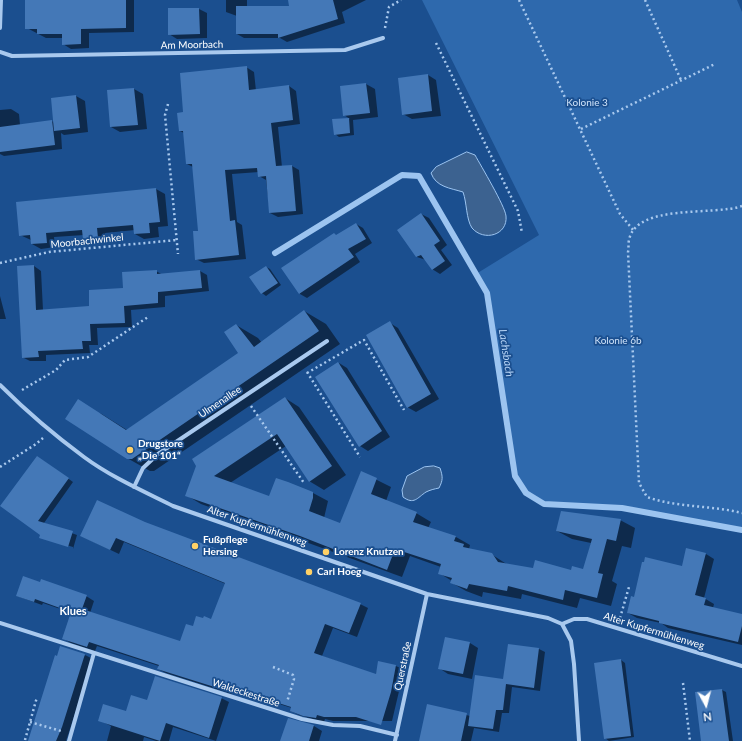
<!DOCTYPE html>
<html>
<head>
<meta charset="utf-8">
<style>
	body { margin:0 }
	#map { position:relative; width:742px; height:741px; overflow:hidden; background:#1b4f8f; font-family:Lato,sans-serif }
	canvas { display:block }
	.north { position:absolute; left:686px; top:685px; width:40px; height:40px; -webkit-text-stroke:3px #1b4f8f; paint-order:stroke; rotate:173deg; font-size:11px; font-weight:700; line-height:16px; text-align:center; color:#fff }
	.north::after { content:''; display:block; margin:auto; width:14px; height:18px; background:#fff; clip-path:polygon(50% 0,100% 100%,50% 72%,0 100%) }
</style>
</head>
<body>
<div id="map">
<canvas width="742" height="741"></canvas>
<div class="north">N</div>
</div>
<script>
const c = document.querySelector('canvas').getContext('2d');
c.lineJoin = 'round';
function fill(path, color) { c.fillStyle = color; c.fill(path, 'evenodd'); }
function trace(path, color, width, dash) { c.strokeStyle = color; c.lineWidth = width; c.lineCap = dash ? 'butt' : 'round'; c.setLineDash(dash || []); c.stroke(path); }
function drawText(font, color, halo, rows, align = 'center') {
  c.font = font + ' Lato,sans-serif'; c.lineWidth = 3.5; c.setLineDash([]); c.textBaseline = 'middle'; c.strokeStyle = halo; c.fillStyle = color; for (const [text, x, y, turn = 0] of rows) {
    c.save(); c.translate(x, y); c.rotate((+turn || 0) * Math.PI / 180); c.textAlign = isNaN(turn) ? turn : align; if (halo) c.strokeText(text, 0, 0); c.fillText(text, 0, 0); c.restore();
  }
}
const green = new Path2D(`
	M 422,0 L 737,0 L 742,12 L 742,530 L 622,508 L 544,504 L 526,493 L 515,476 L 498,383 L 487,293 L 476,274 L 539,235 Z`);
const water = new Path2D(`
	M 467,152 L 475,155 C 481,166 505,206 506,216 C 508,235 484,242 472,228 C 466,219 467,203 463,192 C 450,188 436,187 431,173 L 436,167 Z
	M 434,466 L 440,468 C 443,477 443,480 439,488 C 434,489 430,490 426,492 C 417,498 414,505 403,497 L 402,490 L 407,476 L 424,467 Z`);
const shadow = new Path2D(`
	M 26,0 L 134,0 L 134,32 L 89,33 L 89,48 L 71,49 L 63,44 L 63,38 L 46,38 L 27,28 Z
	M 226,0 L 247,0 L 247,7 L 289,7 L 311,0 L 366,0 L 342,12 L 345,23 L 287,42 L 280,38 L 244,38 L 237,34 L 237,16 L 226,12 Z
	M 169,9 L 199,9 L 207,13 L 207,38 L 177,39 L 169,34 Z
	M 246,67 L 254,72 L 256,91 L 289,86 L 296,91 L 300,124 L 278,127 L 282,167 L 292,166 L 299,170 L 303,214 L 278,217 L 270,213 L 266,180 L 259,176 L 259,172 L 232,174 L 237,222 L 242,225 L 246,259 L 204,263 L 196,259 L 200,232 L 193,167 L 187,164 L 184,133 L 180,131 L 185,113 Z
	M 428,75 L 436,80 L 441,116 L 412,119 L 403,114 Z
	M 366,84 L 375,89 L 378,117 L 353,120 L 354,135 L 339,137 L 335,134 L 333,120 L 350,119 L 344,115 L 341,87 Z
	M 134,89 L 143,94 L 147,129 L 120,132 L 111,127 Z
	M 76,96 L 85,101 L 88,132 L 64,135 L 61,133 L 62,149 L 4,156 L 0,154 L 0,110 L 11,109 L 19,114 L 20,125 L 52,121 L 54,123 Z
	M 156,189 L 165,194 L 168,226 L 158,227 L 159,237 L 144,239 L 135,234 L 135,230 L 105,233 L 106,243 L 93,244 L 84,239 L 84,235 L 54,237 L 55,247 L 41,249 L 32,244 L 31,240 L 20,235 L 17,203 Z
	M 421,214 L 429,218 L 447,245 L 441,250 L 452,265 L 440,274 L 432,269 L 426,260 L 417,257 Z
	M 356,224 L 363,228 L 372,243 L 355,254 L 360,262 L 307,298 L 300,294 L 283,269 Z
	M 34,266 L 41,271 L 43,310 L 90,307 L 156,271 L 163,275 L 200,271 L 207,275 L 209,291 L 165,296 L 165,307 L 131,310 L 132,327 L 97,328 L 98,345 L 89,345 L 90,353 L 46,355 L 46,361 L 30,361 L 22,357 Z
	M 266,267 L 270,269 L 281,285 L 266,296 L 262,293 Z
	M 0,296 L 6,319 L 0,319 Z
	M 304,311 L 326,324 L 340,344 L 154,471 L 150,471 L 127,458 L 100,413 L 127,430 L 240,353 L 236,325 L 258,338 L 262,343 Z
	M 390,323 L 398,328 L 439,399 L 416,412 L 407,407 Z
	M 339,363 L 347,368 L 390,437 L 368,451 L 360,446 Z
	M 285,398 L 299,407 L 346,475 L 324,490 L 309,481 L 286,446 L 230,483 L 269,498 L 313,493 L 328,501 L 324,518 L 340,525 L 361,472 L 391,487 L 386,501 L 416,513 L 431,522 L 428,528 L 456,537 L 470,545 L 469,549 L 491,554 L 508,565 L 534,570 L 584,570 L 591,543 L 572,539 L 557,531 L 620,520 L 635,528 L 631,548 L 622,546 L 612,581 L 617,584 L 611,606 L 580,598 L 577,608 L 522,594 L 521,599 L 483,592 L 482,597 L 466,591 L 452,583 L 452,581 L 439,573 L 441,567 L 410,556 L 402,577 L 201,504 L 186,495 Z
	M 42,460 L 73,482 L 44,523 L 77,535 L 73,549 L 73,547 L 49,540 L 2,506 Z
	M 145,523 L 360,604 L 368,608 L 357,637 L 333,628 L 322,656 L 376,675 L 379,662 L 396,666 L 404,670 L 392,721 L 333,721 L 325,719 L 324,722 L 299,715 L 291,711 L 292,708 L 233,690 L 232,694 L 166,673 L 158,669 L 159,666 L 97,646 L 95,651 L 71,643 L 64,639 L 72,613 L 43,603 L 42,605 L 17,596 L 41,583 L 86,596 L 94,601 L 90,613 L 181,643 L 193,627 L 212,620 L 226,584 L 124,542 L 119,554 L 81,536 Z
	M 706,554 L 714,559 L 704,598 L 714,604 L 713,608 L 742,615 L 742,645 L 668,628 L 661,623 L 637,618 L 628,613 L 635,598 Z
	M 470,643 L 478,648 L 472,679 L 448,674 L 439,668 Z
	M 509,645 L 539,649 L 545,652 L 540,691 L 512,687 L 509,713 L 502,713 L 499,732 L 474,728 L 471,741 L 420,741 L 440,708 L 470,716 L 504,680 Z
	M 85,655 L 93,659 L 66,741 L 29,741 Z
	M 621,660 L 625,663 L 634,737 L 609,741 L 605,738 Z
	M 722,690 L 726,692 L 733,741 L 702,741 L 696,693 Z
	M 221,698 L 229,702 L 216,741 L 173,727 L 169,741 L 156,741 L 144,737 L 143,741 L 107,741 L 111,726 L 99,720 L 127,712 L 147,702 Z
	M 288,719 L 314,726 L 322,731 L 319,741 L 281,741 Z`);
const stream = new Path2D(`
	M 275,253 L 402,175 L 419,176 L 487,293 L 515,476 L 526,493 L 544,504 L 622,508 L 742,530`);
const building = new Path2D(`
	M 25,0 L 126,0 L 126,28 L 81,29 L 81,44 L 62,45 L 62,34 L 37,34 L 37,29 L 25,29 Z
	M 288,0 L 333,0 L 338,19 L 278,38 L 278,34 L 236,34 L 236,6 L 289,6 Z
	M 168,8 L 199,8 L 200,34 L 168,35 Z
	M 247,66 L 249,90 L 289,85 L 293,120 L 271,123 L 276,166 L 292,165 L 296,211 L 269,213 L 266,176 L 258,177 L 257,168 L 225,170 L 230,221 L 235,220 L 239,255 L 195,260 L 193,231 L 198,231 L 192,164 L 186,164 L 183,131 L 179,131 L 177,113 L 183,112 L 180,73 Z
	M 428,74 L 432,111 L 402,115 L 398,78 Z
	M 366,83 L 370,113 L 343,116 L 340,86 Z
	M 134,88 L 138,125 L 110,127 L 107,90 Z
	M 76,95 L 80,128 L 54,131 L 51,98 Z
	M 349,118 L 350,133 L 334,135 L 332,119 Z
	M 52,120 L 55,145 L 0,152 L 0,127 Z
	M 156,188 L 160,222 L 149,223 L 150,233 L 134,234 L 133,225 L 97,228 L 98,238 L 83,239 L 82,230 L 46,233 L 47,243 L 31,244 L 30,235 L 19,236 L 16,202 Z
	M 421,213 L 440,241 L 434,245 L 445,261 L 432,270 L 421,255 L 416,257 L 397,230 Z
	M 356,223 L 366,239 L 348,249 L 354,257 L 299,294 L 281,268 L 334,233 L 336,235 Z
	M 34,265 L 36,310 L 89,306 L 89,290 L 123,288 L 122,272 L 157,270 L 157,274 L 200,270 L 202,288 L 158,292 L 158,303 L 124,306 L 125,323 L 90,324 L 91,341 L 82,341 L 83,349 L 38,351 L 39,357 L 22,358 L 17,266 Z
	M 266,266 L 278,283 L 261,294 L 249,277 Z
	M 304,310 L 319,331 L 132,459 L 127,459 L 65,419 L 78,399 L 126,430 L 238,353 L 224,332 L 236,324 L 254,347 Z
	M 390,321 L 431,394 L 407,408 L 366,335 Z
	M 338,362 L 382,431 L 359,447 L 315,377 Z
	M 285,397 L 332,466 L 309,482 L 277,434 L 214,476 L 269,496 L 276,478 L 288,482 L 313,492 L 313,498 L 309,511 L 340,523 L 361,471 L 377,478 L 371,494 L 417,512 L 413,522 L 456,536 L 454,541 L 464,544 L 463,547 L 492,553 L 498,562 L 533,568 L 535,560 L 571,570 L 572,566 L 583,569 L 592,539 L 556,531 L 561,511 L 621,519 L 616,541 L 607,539 L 598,573 L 603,574 L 597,598 L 565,590 L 563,600 L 508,586 L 507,591 L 469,584 L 467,589 L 450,583 L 452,578 L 438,574 L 441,564 L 395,549 L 387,570 L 300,536 L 185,496 L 196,466 L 192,459 Z
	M 37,456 L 69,478 L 38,521 L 73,531 L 68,547 L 39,538 L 40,535 L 0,506 Z
	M 97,500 L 145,522 L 361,603 L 349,633 L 325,624 L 314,653 L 376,674 L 378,661 L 396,665 L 391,692 L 381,725 L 356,717 L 324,717 L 317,715 L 316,718 L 303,716 L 290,711 L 291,707 L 225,686 L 224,690 L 157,669 L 159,665 L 89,642 L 87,647 L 62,639 L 71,612 L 35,599 L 34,602 L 16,596 L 23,576 L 40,582 L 41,579 L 87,595 L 82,609 L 180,641 L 186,624 L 193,626 L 196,616 L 203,618 L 204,616 L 211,619 L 225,583 L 116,538 L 110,550 L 80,536 Z
	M 686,548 L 706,553 L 695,595 L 706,598 L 704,605 L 742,614 L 742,626 L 738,642 L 659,623 L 659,621 L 627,613 L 631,596 L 634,597 L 642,562 L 644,562 L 645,557 L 682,566 Z
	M 445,637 L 470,642 L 463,674 L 438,669 Z
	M 508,644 L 539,648 L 534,688 L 506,684 L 503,710 L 496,710 L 493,729 L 468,726 L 475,675 L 503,679 Z
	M 60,646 L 85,654 L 62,727 L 56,741 L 28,741 L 55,655 L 57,656 Z
	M 621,659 L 631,736 L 604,739 L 594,663 Z
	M 155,676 L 222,697 L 209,738 L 166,723 L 160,741 L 98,721 L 103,704 L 126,711 L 131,695 L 147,700 Z
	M 722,689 L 729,741 L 701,741 L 695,692 Z
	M 427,704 L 467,713 L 461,741 L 419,741 Z
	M 288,718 L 314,725 L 309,741 L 280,741 Z`);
const path = new Path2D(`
	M 519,0 L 620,214 L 634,231
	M 645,0 L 681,80
	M 385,28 L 389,7 L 401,0
	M 436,43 L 518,211 L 522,233
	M 168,104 L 165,115 L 178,254
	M 581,129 L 715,64
	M 742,206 C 715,216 636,203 629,240 C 628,244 629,248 628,252 L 639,483 L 647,497 C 678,508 711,505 742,513
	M 0,263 L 49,252 L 177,240
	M 307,372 L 360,457
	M 307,373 L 364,340 L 404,410
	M 22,390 L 56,370 L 65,360 L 88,357 L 148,317
	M 251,406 L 304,483
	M 0,467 L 36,444 L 43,438
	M 620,618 L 629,587
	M 273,667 L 293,675 L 294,679 L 287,702
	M 683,683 L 690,741
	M 30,722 L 61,731
	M 25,740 L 37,697`);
const street = new Path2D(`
	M 0,28 L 1,0
	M 0,52 L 12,56 L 345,50 L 383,38
	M 0,385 C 26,411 54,435 84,457 C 111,477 143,491 173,506 L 427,594 L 548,618 L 562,624 L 571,641 L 574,664 L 579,741
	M 134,487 L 143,468 L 158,454 L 327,341
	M 0,623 L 302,719 L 333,725 L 360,726 L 397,735
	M 562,624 L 574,619 L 587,619 L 742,666
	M 69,741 L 94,653
	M 395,741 L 427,594`);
const markers = [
	[130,450,4,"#ffd166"],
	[195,546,4,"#ffd166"],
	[326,552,4,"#ffd166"],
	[309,572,4,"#ffd166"]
];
const streetNames = [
	["Am Moorbach",192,45,-1],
	["Moorbachwinkel",87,241,-6],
	["Ulmenallee",220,402,-34],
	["Alter Kupfermühlenweg",257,526,19],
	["Alter Kupfermühlenweg",654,631,17],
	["Querstraße",403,666,-78],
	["Waldeckestraße",246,693,18]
];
const parkNames = [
	["Kolonie 3",587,103],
	["Kolonie 6b",618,341]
];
const poiNames = [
	["Drugstore",138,444],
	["„Die 101“",138,456],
	["Fußpflege",203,540],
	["Hersing",203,552],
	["Lorenz Knutzen",334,552],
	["Carl Hoeg",317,572]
];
const waterNames = [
	["Lachsbach",506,353,81]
];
const neighbourhoodNames = [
	["Klues",73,611]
];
fill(green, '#2e69ad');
fill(water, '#3c6290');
trace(water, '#9cc4f0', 1);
fill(shadow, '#0007');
trace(stream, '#9cc4f0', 6);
fill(building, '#4478b7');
trace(path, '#a9c9ee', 2.5, [2, 3]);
trace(street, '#a9c9ee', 4);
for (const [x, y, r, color] of markers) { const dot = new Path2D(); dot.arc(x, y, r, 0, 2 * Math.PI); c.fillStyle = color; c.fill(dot); trace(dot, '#1b4f8f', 1.5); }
drawText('10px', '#fff', '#1b4f8f', streetNames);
drawText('10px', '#cfe3fa', '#1b4f8f', parkNames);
drawText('bold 10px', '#fff', '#1b4f8f', poiNames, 'left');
drawText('italic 11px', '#b5d3f5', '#1b4f8f', waterNames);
drawText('bold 11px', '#fff', '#1b4f8f', neighbourhoodNames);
</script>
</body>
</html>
